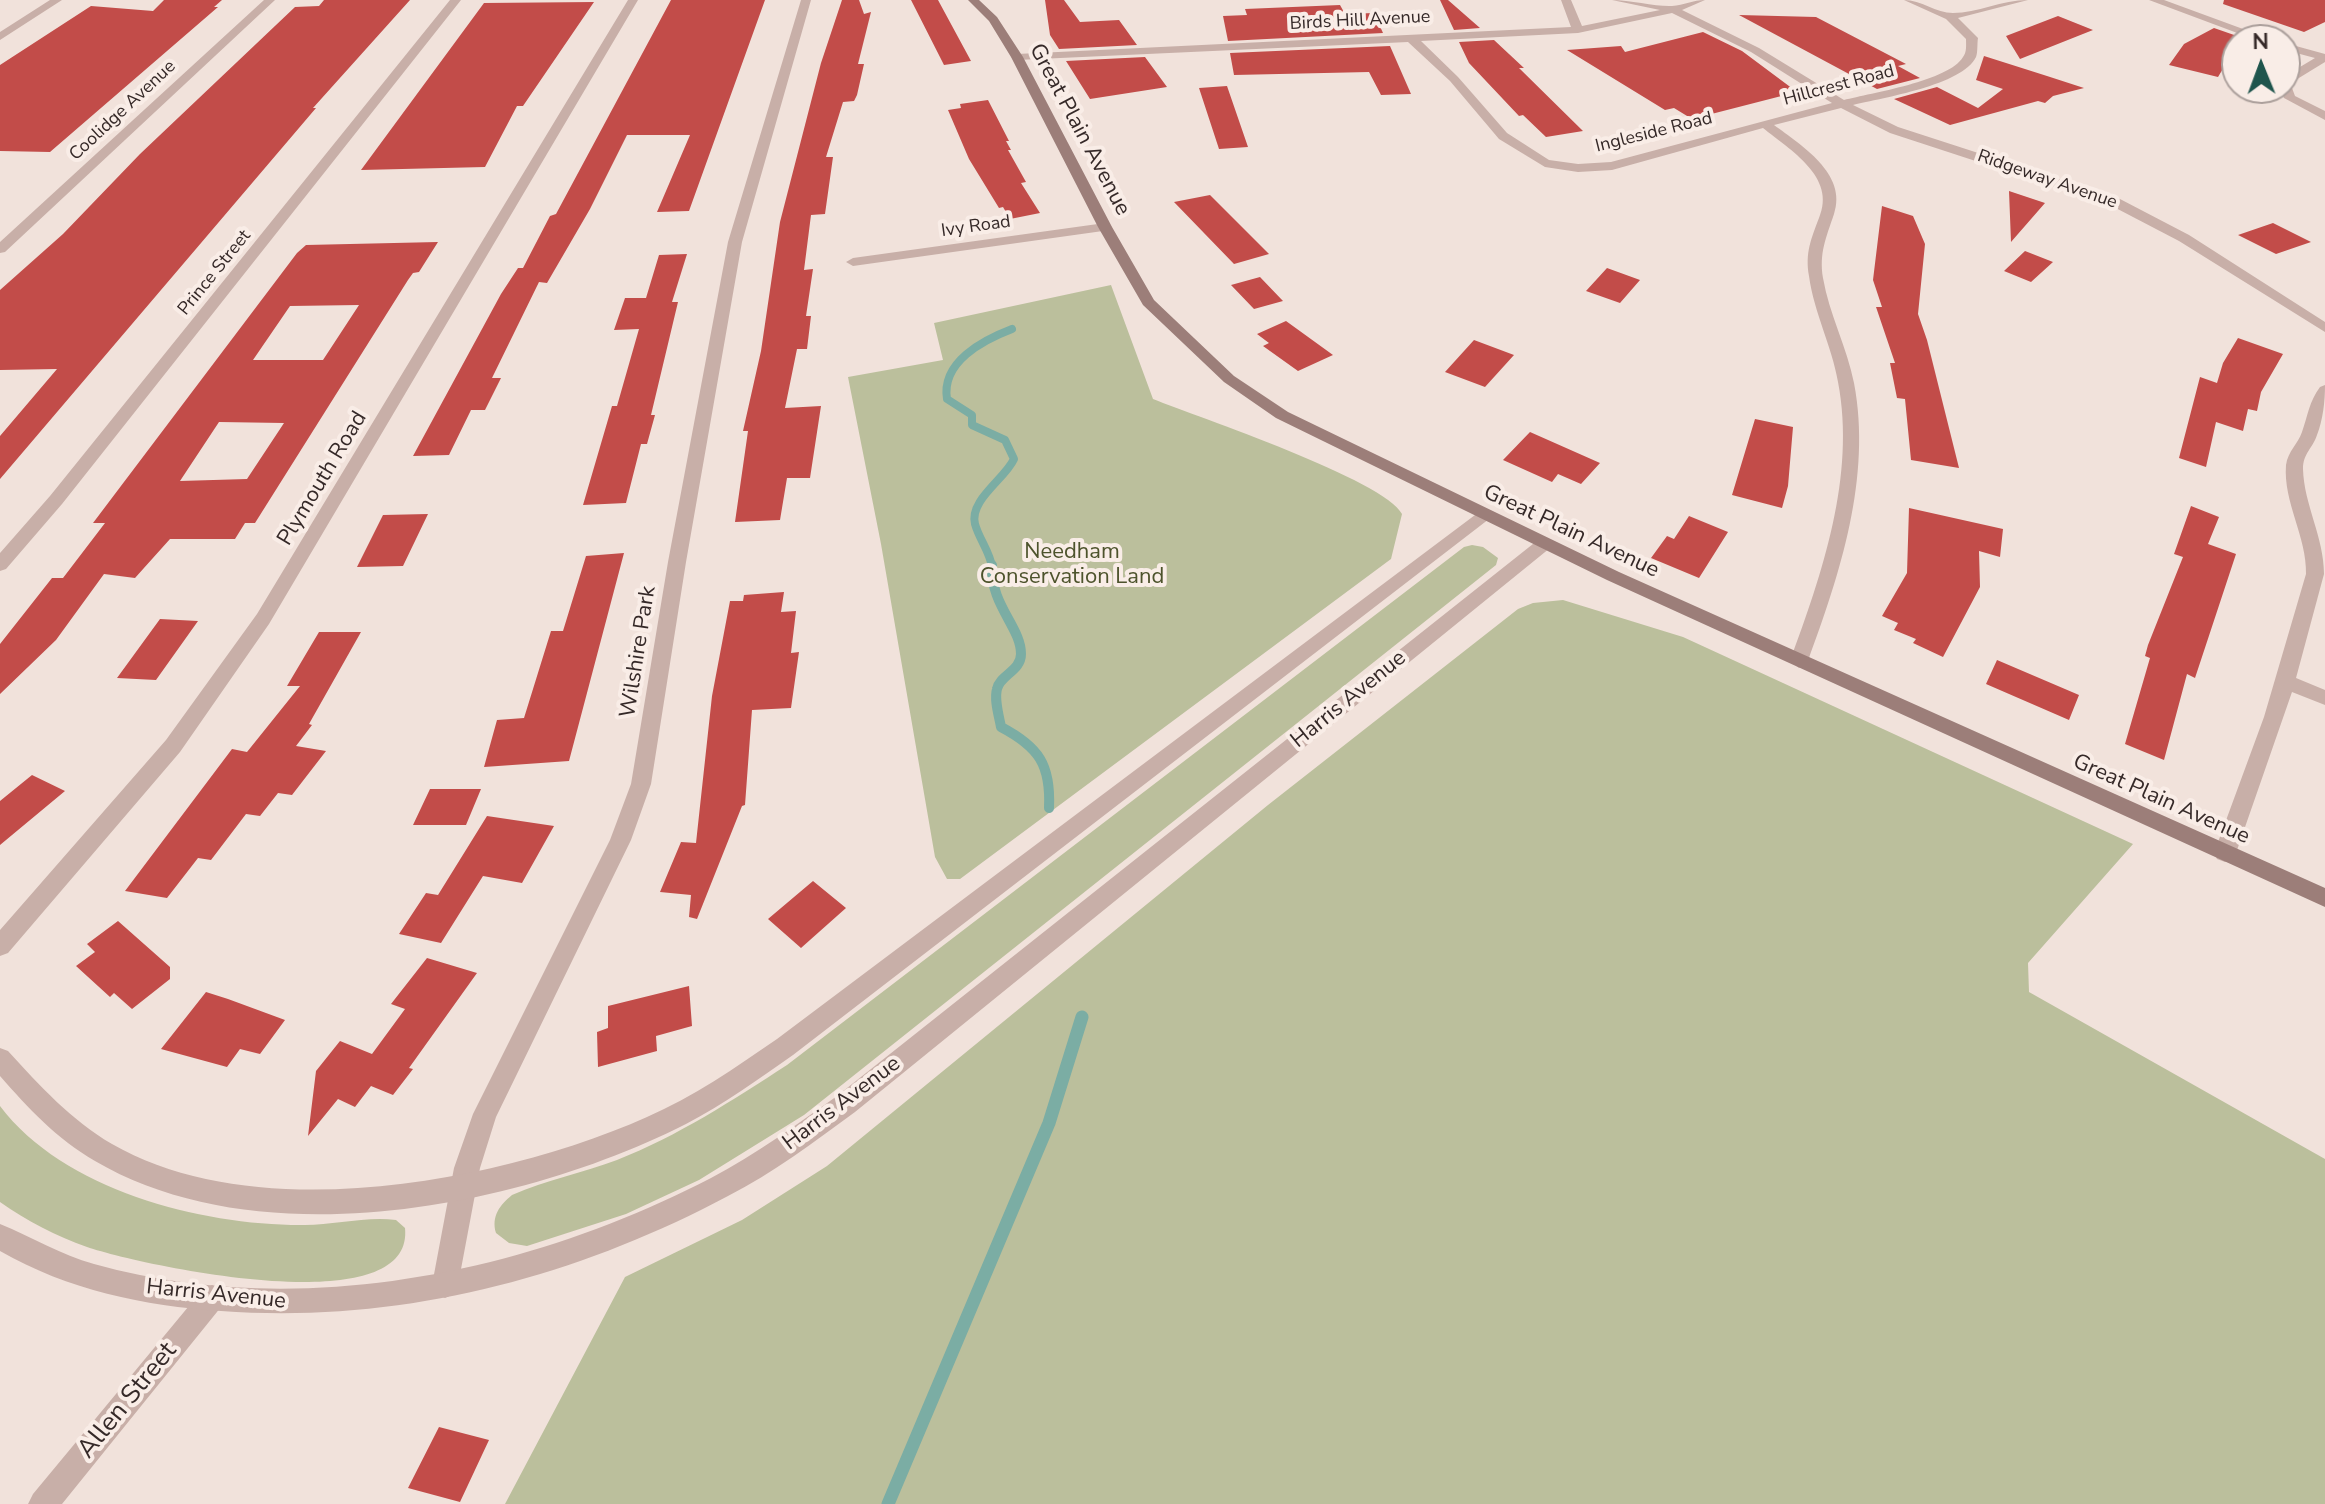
<!DOCTYPE html>
<html>
<head>
<meta charset="utf-8">
<style>
	body { margin:0 }
	#map { position:relative; width:2325px; height:1504px; overflow:hidden; background:#f1e2db; font-family:"Nunito Sans",sans-serif }
	canvas { display:block }
	.north { position:absolute; left:2221px; top:24px; width:80px; height:80px; box-sizing:border-box; background:#f9ede7; border:2px solid #ab9f9b; border-radius:50%; rotate:359deg; font-size:22px; font-weight:700; line-height:32px; text-align:center; color:#352928 }
	.north::after { content:''; display:block; margin:auto; width:28px; height:36px; background:#1f554d; clip-path:polygon(50% 0,100% 100%,50% 72%,0 100%) }
</style>
</head>
<body>
<div id="map">
<canvas width="2325" height="1504"></canvas>
<div class="north">N</div>
</div>
<script>
const c = document.querySelector('canvas').getContext('2d');
c.lineJoin = 'round';
function fill(path, color) { c.fillStyle = color; c.fill(path, 'evenodd'); }
function trace(path, color, width, dash) { c.strokeStyle = color; c.lineWidth = width; c.lineCap = dash ? 'butt' : 'round'; c.setLineDash(dash || []); c.stroke(path); }
function drawText(font, color, halo, rows, align = 'center') {
  c.font = font + ' "Nunito Sans",sans-serif'; c.lineWidth = 8; c.setLineDash([]); c.textBaseline = 'middle'; c.strokeStyle = halo; c.fillStyle = color; for (const [text, x, y, turn = 0] of rows) {
    c.save(); c.translate(x, y); c.rotate((+turn || 0) * Math.PI / 180); c.textAlign = isNaN(turn) ? turn : align; if (halo) c.strokeText(text, 0, 0); c.fillText(text, 0, 0); c.restore();
  }
}
const green = new Path2D(`
	M 1111,285 L 1153,399 C 1198,417 1385,480 1402,514 L 1391,559 L 960,879 L 947,879 L 935,857 L 881,544 L 848,377 L 943,360 L 934,323 Z
	M 1472,545 L 1483,547 L 1498,558 L 1496,565 L 804,1115 L 699,1180 L 626,1214 L 527,1246 L 509,1243 L 496,1233 C 491,1216 500,1205 512,1195 C 546,1180 583,1173 617,1160 C 678,1136 733,1100 787,1065 L 1464,547 Z
	M 1563,600 L 1683,637 L 2133,844 L 2028,963 L 2029,992 L 2325,1159 L 2325,1504 L 505,1504 L 625,1277 L 742,1220 L 827,1166 L 1268,805 L 1518,609 L 1533,603 Z
	M 0,1106 C 64,1191 204,1226 305,1225 C 334,1225 367,1216 396,1220 L 405,1228 C 415,1326 136,1264 87,1247 C 56,1236 27,1221 0,1202 Z`);
const streamFar2 = new Path2D(`
	M 992,567 C 990,552 979,539 975,524 C 969,500 1005,479 1014,459 L 1005,440 L 972,425 L 972,415 L 947,399 C 941,362 983,340 1012,329`);
const streamFar1 = new Path2D(`
	M 992,565 C 990,605 1021,627 1021,654 C 1021,671 1000,675 997,689 C 994,700 999,716 1001,727 C 1039,747 1051,765 1049,808`);
const stream = new Path2D(`
	M 888,1504 L 1049,1123 L 1082,1017`);
const building = new Path2D(`
	M 164,0 L 222,0 L 214,7 L 218,7 L 50,152 L 0,151 L 0,65 L 91,6 L 153,11 Z
	M 324,0 L 410,0 L 313,108 L 316,108 L 0,479 L 0,436 L 57,369 L 0,370 L 0,290 L 63,234 L 140,154 L 295,7 L 319,6 Z
	M 671,0 L 765,0 L 689,211 L 657,212 L 690,135 L 627,135 L 590,209 L 547,283 L 539,282 L 492,378 L 501,378 L 485,410 L 471,410 L 449,455 L 413,456 L 501,294 L 518,268 L 523,268 L 550,216 L 556,214 Z
	M 842,0 L 859,0 L 864,14 L 871,12 L 858,64 L 864,64 L 857,95 L 854,101 L 843,102 L 826,157 L 833,157 L 825,214 L 811,215 L 804,270 L 813,269 L 806,316 L 811,316 L 807,349 L 797,349 L 785,408 L 821,406 L 810,478 L 787,478 L 780,520 L 735,522 L 748,431 L 743,431 L 761,351 L 780,222 L 821,63 Z
	M 911,0 L 938,0 L 971,61 L 944,65 Z
	M 1045,0 L 1064,0 L 1080,22 L 1119,20 L 1137,45 L 1059,49 L 1050,35 Z
	M 1440,0 L 1448,0 L 1480,28 L 1454,30 Z
	M 2224,0 L 2325,0 L 2325,22 L 2304,32 L 2223,4 Z
	M 594,2 L 523,106 L 517,106 L 485,167 L 361,170 L 484,3 Z
	M 1340,5 L 1345,14 L 1374,13 L 1383,33 L 1228,41 L 1223,16 L 1247,15 L 1245,9 Z
	M 1739,15 L 1816,17 L 1906,64 L 1898,66 L 1920,78 L 1877,89 Z
	M 2058,16 L 2093,30 L 2020,59 L 2006,36 Z
	M 2214,28 L 2237,36 L 2237,57 L 2227,62 L 2218,77 L 2169,65 L 2184,44 Z
	M 1703,32 L 1742,51 L 1797,92 L 1692,119 L 1674,108 L 1665,110 L 1567,50 L 1621,46 L 1625,52 Z
	M 1494,40 L 1524,68 L 1519,68 L 1583,131 L 1546,137 L 1523,115 L 1519,116 L 1469,63 L 1459,42 Z
	M 1390,46 L 1411,94 L 1381,95 L 1369,72 L 1234,75 L 1230,53 Z
	M 1984,56 L 2047,76 L 2084,88 L 2053,96 L 2045,103 L 2038,101 L 1950,125 L 1894,99 L 1937,87 L 1978,108 L 2003,89 L 1976,80 Z
	M 1145,57 L 1167,87 L 1090,99 L 1066,61 Z
	M 1227,86 L 1248,147 L 1219,149 L 1199,88 Z
	M 988,100 L 1009,141 L 1006,141 L 1011,150 L 1008,150 L 1026,182 L 1021,183 L 1040,213 L 1010,219 L 1003,207 L 999,208 L 969,159 L 948,110 L 961,108 L 960,104 Z
	M 2009,191 L 2045,203 L 2011,242 Z
	M 1210,195 L 1269,254 L 1234,264 L 1174,202 Z
	M 1882,206 L 1913,216 L 1925,244 L 1918,314 L 1927,340 L 1959,468 L 1911,460 L 1905,399 L 1897,398 L 1890,363 L 1895,363 L 1876,307 L 1882,307 L 1873,280 Z
	M 2273,223 L 2311,242 L 2276,254 L 2238,235 Z
	M 438,242 L 419,272 L 413,273 L 408,280 L 255,523 L 245,523 L 235,539 L 170,539 L 135,578 L 104,574 L 56,640 L 0,694 L 0,644 L 52,578 L 63,578 L 105,523 L 93,523 L 297,253 L 306,245 ZM 359,305 L 323,360 L 253,360 L 290,306 ZM 219,422 L 284,423 L 247,479 L 180,481 Z
	M 2025,251 L 2053,262 L 2031,282 L 2004,271 Z
	M 687,254 L 672,302 L 678,302 L 651,415 L 655,415 L 647,444 L 641,444 L 626,503 L 583,505 L 612,406 L 617,406 L 639,329 L 614,330 L 625,298 L 646,298 L 659,255 Z
	M 1607,268 L 1640,280 L 1620,303 L 1586,291 Z
	M 1260,277 L 1283,301 L 1254,309 L 1231,285 Z
	M 1286,321 L 1333,355 L 1298,371 L 1263,346 L 1269,343 L 1257,334 Z
	M 2238,338 L 2283,354 L 2261,392 L 2257,411 L 2248,409 L 2243,431 L 2216,422 L 2206,467 L 2179,458 L 2200,377 L 2217,383 L 2223,363 Z
	M 1474,340 L 1514,355 L 1485,387 L 1445,372 Z
	M 1755,419 L 1793,427 L 1788,486 L 1782,508 L 1732,495 Z
	M 1530,432 L 1600,463 L 1581,484 L 1558,474 L 1552,482 L 1503,460 Z
	M 2191,506 L 2219,517 L 2208,544 L 2236,554 L 2195,678 L 2187,674 L 2164,760 L 2125,744 L 2150,658 L 2145,656 L 2148,645 L 2183,557 L 2174,554 Z
	M 1909,508 L 2003,529 L 2000,557 L 1979,551 L 1980,587 L 1943,657 L 1913,643 L 1916,639 L 1894,630 L 1898,623 L 1882,616 L 1907,573 Z
	M 428,514 L 403,566 L 357,567 L 383,515 Z
	M 1689,516 L 1728,532 L 1699,578 L 1651,558 L 1667,536 L 1674,539 Z
	M 624,553 L 569,761 L 484,767 L 497,720 L 524,718 L 551,631 L 563,631 L 586,556 Z
	M 784,592 L 781,612 L 796,611 L 791,653 L 799,652 L 791,708 L 752,710 L 745,805 L 742,806 L 697,919 L 689,917 L 691,895 L 660,892 L 681,842 L 696,843 L 712,696 L 730,601 L 743,601 L 744,595 Z
	M 160,619 L 198,621 L 156,680 L 117,678 Z
	M 319,632 L 361,632 L 309,724 L 312,725 L 296,746 L 326,751 L 292,795 L 278,793 L 260,816 L 246,814 L 211,860 L 198,858 L 167,898 L 125,891 L 232,749 L 247,752 L 300,686 L 287,686 Z
	M 1997,660 L 2079,695 L 2069,720 L 1986,684 Z
	M 32,775 L 65,791 L 0,845 L 0,801 Z
	M 430,789 L 481,789 L 466,825 L 413,825 Z
	M 487,816 L 554,826 L 522,883 L 483,876 L 441,943 L 399,934 L 426,893 L 438,895 Z
	M 813,881 L 846,908 L 801,948 L 768,919 Z
	M 118,921 L 170,967 L 170,979 L 132,1009 L 114,993 L 110,997 L 76,966 L 95,952 L 87,944 Z
	M 427,958 L 477,973 L 409,1068 L 413,1069 L 393,1095 L 371,1086 L 355,1107 L 338,1099 L 308,1136 L 316,1071 L 340,1041 L 372,1054 L 405,1009 L 391,1004 Z
	M 689,986 L 692,1026 L 656,1036 L 657,1051 L 598,1067 L 597,1032 L 608,1028 L 608,1006 Z
	M 206,992 L 228,999 L 285,1020 L 260,1054 L 240,1049 L 227,1067 L 161,1049 Z
	M 439,1427 L 489,1440 L 460,1502 L 408,1488 Z`);
const minor = new Path2D(`
	M 50,0 L 62,0 L 0,40 L 0,32 Z
	M 264,0 L 275,0 L 5,252 L 0,253 L 0,242 Z
	M 450,0 L 461,0 L 62,504 L 6,569 L 0,571 L 0,553 L 50,496 Z
	M 628,0 L 638,0 L 269,624 L 180,752 L 8,953 L 0,956 L 0,930 L 166,740 L 257,614 Z
	M 801,0 L 811,0 L 742,242 L 686,562 L 651,784 L 631,840 L 496,1117 L 480,1168 L 458,1285 L 454,1294 L 445,1298 L 436,1294 L 432,1285 L 454,1168 L 473,1114 L 610,840 L 631,784 L 668,562 L 728,242 Z
	M 1561,0 L 1571,0 L 1582,26 L 1660,10 L 1612,0 C 1630,0 1658,7 1672,6 C 1684,5 1693,0 1705,0 L 1682,10 L 1759,48 L 1844,100 C 1871,93 1949,81 1963,57 C 1967,52 1966,45 1966,39 L 1946,19 L 1904,0 C 1921,0 1936,13 1953,13 C 1977,13 2002,0 2028,0 L 1958,18 L 1978,38 C 1977,43 1978,52 1976,57 C 1963,85 1882,98 1853,105 L 1898,127 L 2120,199 L 2189,235 L 2325,322 L 2325,332 L 2179,241 L 2110,205 L 1890,133 L 1841,108 L 1774,125 C 1801,145 1848,174 1834,214 C 1826,238 1819,253 1823,278 C 1829,314 1847,347 1854,383 C 1872,477 1840,574 1808,661 L 1799,668 L 1790,661 C 1822,574 1856,476 1838,382 C 1832,346 1814,313 1809,276 C 1805,253 1811,239 1819,218 C 1837,177 1790,150 1763,128 L 1612,170 L 1578,172 L 1545,167 L 1499,139 L 1450,81 L 1408,42 L 1017,60 L 1011,57 L 1017,54 L 1571,27 ZM 1672,13 L 1751,52 L 1832,103 L 1611,162 L 1578,164 L 1549,160 L 1507,133 L 1458,77 L 1421,41 L 1578,33 Z
	M 2149,0 L 2164,0 L 2273,40 L 2256,40 Z
	M 2285,43 L 2325,54 L 2325,62 L 2294,81 L 2292,88 L 2295,96 L 2325,111 L 2325,120 L 2284,98 L 2280,88 L 2285,88 L 2285,76 L 2315,58 L 2285,50 Z
	M 1105,223 L 1112,227 L 1110,230 L 853,266 L 846,262 L 853,258 Z
	M 2325,385 C 2325,401 2323,420 2317,435 C 2313,448 2303,453 2303,469 C 2304,505 2324,537 2324,574 L 2296,678 L 2325,690 L 2325,705 L 2292,692 L 2236,853 L 2233,859 L 2225,862 L 2217,859 L 2214,853 L 2264,717 L 2306,574 C 2307,537 2283,502 2286,465 C 2288,451 2298,444 2302,432 C 2308,415 2309,402 2320,387 Z
	M 212,1285 L 221,1289 L 225,1298 L 221,1307 L 62,1504 L 28,1504 L 33,1494 L 203,1289 Z`);
const tertiary = new Path2D(`
	M 1483,509 L 1489,511 L 1492,515 L 1489,519 L 793,1055 C 759,1079 724,1104 686,1124 C 522,1207 262,1259 95,1161 C 57,1139 28,1108 0,1076 L 0,1048 L 8,1051 C 40,1086 71,1120 112,1144 C 257,1228 501,1182 647,1117 C 693,1097 735,1068 777,1039 Z
	M 1544,538 L 1553,544 L 1550,548 L 855,1112 C 814,1142 773,1173 728,1196 C 572,1279 398,1324 221,1311 C 144,1306 68,1290 0,1251 L 0,1224 C 32,1237 61,1255 94,1264 C 298,1321 526,1274 711,1178 C 755,1155 796,1125 837,1096 L 1538,540 Z`);
const secondary = new Path2D(`
	M 968,0 L 979,0 L 997,17 L 1023,57 L 1112,227 L 1154,300 L 1234,376 L 1288,412 L 1619,572 L 2325,888 L 2325,907 L 1607,580 L 1276,418 L 1224,382 L 1143,305 L 1098,227 L 1011,57 L 989,21 Z`);
const farStreetnames = [
	["Birds Hill Avenue",1360,21,-3],
	["Hillcrest Road",1839,86,-15],
	["Coolidge Avenue",123,111,-43],
	["Ingleside Road",1654,133,-14],
	["Ridgeway Avenue",2047,180,19],
	["Ivy Road",976,227,-8],
	["Prince Street",215,273,-51]
];
const streetNames = [
	["Great Plain Avenue",1079,130,62],
	["Plymouth Road",323,479,-59],
	["Great Plain Avenue",1571,532,25],
	["Wilshire Park",639,652,-81],
	["Harris Avenue",1349,700,-39],
	["Great Plain Avenue",2161,800,24],
	["Harris Avenue",842,1104,-37],
	["Harris Avenue",216,1295,6]
];
const parkNames = [
	["Needham",1072,553],
	["Conservation Land",1072,578]
];
const nearStreetnames = [
	["Allen Street",128,1401,-51]
];
fill(green, '#bbbf9c');
trace(streamFar2, '#7bada4', 8);
trace(streamFar1, '#7bada4', 10);
trace(stream, '#7bada4', 13);
fill(building, '#c24c49');
fill(minor, '#c8afa8');
fill(tertiary, '#c8afa8');
fill(secondary, '#9c7e79');
drawText('18px', '#352928', '#f9ede7', farStreetnames);
drawText('22px', '#352928', '#f9ede7', streetNames);
drawText('22px', '#4d532c', '#f9ede7', parkNames);
drawText('26px', '#352928', '#f9ede7', nearStreetnames);
</script>
</body>
</html>
